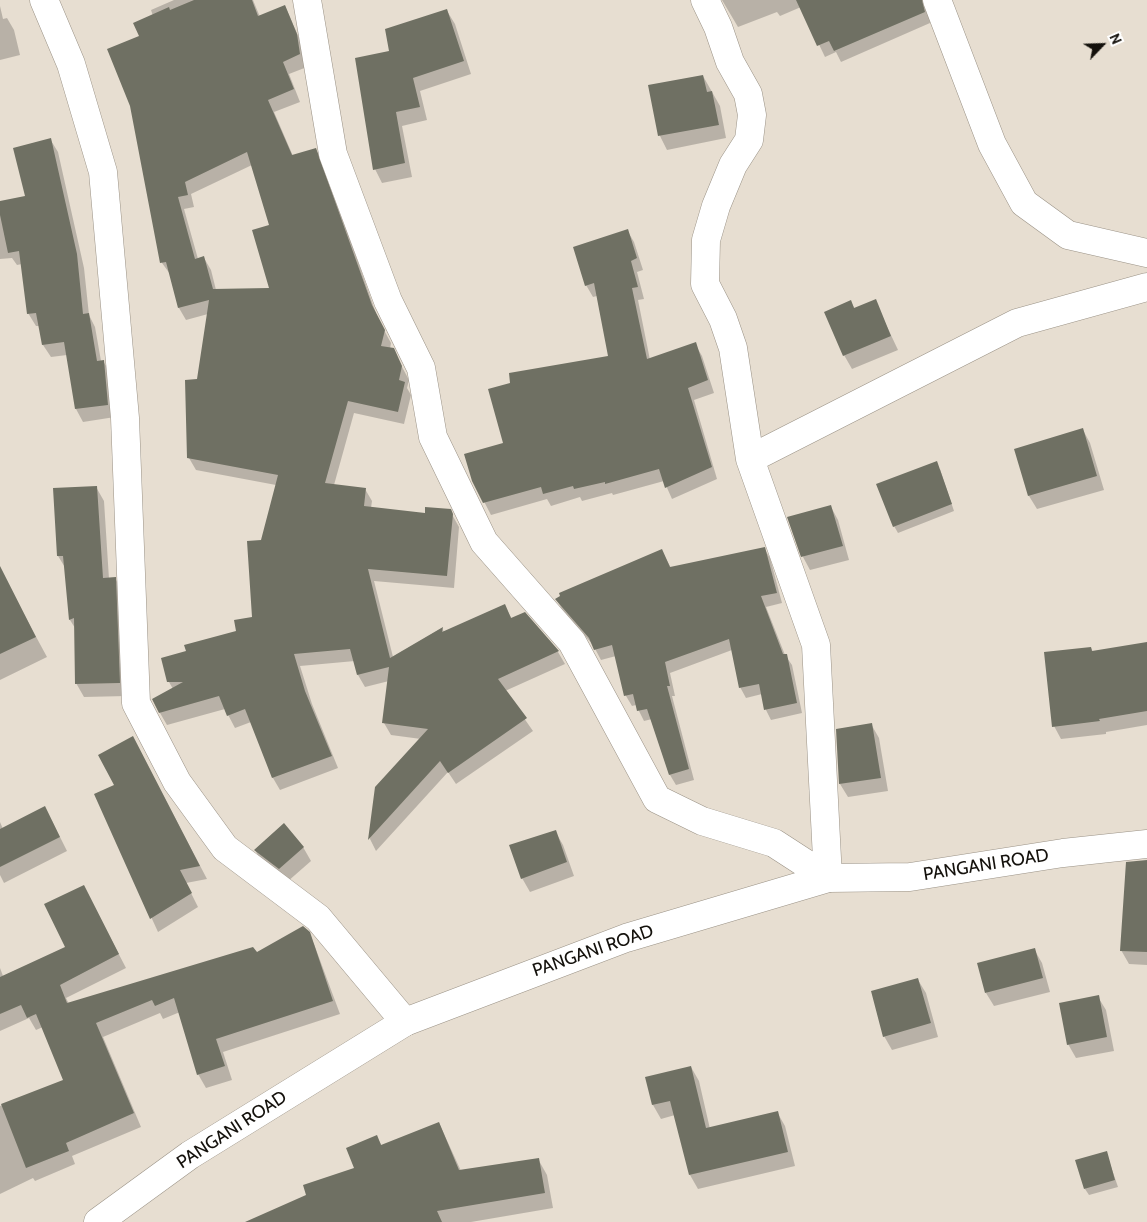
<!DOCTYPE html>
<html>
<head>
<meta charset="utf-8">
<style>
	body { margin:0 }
	#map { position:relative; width:1147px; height:1222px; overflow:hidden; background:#e7ded1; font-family:Cabin,sans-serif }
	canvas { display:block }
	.north { position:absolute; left:1077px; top:20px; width:50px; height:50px; -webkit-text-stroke:4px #fff; paint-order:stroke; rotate:66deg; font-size:14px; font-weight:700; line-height:20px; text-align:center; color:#14110c }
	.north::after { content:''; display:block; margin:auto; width:18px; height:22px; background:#14110c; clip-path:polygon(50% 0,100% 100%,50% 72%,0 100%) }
</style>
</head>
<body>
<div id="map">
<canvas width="1147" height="1222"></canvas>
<div class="north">N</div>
</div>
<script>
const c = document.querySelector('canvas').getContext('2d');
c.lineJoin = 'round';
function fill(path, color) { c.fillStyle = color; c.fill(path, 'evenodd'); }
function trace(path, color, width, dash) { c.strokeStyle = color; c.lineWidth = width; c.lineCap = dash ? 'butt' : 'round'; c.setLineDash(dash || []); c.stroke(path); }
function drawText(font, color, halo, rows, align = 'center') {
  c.font = font + ' Cabin,sans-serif'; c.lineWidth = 4; c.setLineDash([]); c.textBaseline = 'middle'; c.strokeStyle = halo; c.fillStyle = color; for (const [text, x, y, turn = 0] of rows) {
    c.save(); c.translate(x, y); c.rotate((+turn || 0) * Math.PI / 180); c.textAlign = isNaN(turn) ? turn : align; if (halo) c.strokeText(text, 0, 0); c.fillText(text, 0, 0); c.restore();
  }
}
const shadow = new Path2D(`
	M 174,0 L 253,0 L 260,17 L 285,6 L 303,47 L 307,67 L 289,74 L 300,102 L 274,112 L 293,156 L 316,150 L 323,162 L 378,319 L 391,343 L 390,349 L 393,350 L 409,380 L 407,388 L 411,395 L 404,424 L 354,413 L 334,485 L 365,489 L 372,501 L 371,508 L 426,515 L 450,511 L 459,527 L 454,588 L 374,581 L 393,657 L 442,628 L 444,632 L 504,605 L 512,619 L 524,614 L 558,652 L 565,664 L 505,691 L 533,731 L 456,784 L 448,772 L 376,851 L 370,839 L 376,788 L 421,739 L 391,735 L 384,723 L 389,681 L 365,687 L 358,675 L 355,661 L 300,666 L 312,704 L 338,768 L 280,790 L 273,778 L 251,722 L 235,728 L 225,709 L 167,725 L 160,713 L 173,689 L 169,682 L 188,652 L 237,632 L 254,618 L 262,541 L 276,485 L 196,470 L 189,458 L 208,314 L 186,320 L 179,308 L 170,274 L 162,263 L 141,37 L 153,16 L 151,10 ZM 252,165 L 270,226 L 270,289 L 216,290 L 211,270 L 204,258 L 198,259 L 184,209 L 194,207 L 191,194 Z
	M 722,0 L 928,0 L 930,23 L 841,62 L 836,52 L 825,57 L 801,7 L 780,16 L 777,12 L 738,27 Z
	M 0,6 L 3,19 L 7,18 L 14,30 L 20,55 L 0,60 Z
	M 447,11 L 455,24 L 471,74 L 420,91 L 427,120 L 402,126 L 412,177 L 382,183 L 375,169 L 390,52 Z
	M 703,76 L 720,106 L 726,138 L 667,150 L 660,136 L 650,86 Z
	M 50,139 L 58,152 L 84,268 L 89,315 L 95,327 L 101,361 L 103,361 L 111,374 L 115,417 L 83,422 L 76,409 L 67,355 L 51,357 L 43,345 L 40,326 L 36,326 L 28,313 L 22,264 L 17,265 L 12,258 L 0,259 L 0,202 L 26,197 Z
	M 627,230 L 634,242 L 643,270 L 637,272 L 644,299 L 638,300 L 650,360 L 695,344 L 702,356 L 714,393 L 694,400 L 717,479 L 672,499 L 664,481 L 613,495 L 612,493 L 582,501 L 580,497 L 551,506 L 547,499 L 491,515 L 473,480 L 505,444 L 609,357 L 597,296 L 593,297 L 586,285 Z
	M 875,301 L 898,350 L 852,369 L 844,355 L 851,302 L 855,309 Z
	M 1083,430 L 1090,443 L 1104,490 L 1037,509 L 1029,496 L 1015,450 Z
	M 940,469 L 954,511 L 898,533 L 894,526 Z
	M 96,487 L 104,501 L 109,579 L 115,578 L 123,592 L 127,696 L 84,697 L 76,683 L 75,628 L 70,620 L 66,569 L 58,556 Z
	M 831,507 L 838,520 L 849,560 L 810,570 L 803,557 Z
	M 764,548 L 770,558 L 782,603 L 766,607 L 785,655 L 792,665 L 802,713 L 771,720 L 766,710 L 762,694 L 746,698 L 740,687 L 732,650 L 670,673 L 675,696 L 672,696 L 694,780 L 676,785 L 670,775 L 652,719 L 644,721 L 636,705 L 632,706 L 626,696 L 616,656 L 601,660 L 593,645 L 562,609 L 556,599 L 662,551 L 671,568 Z
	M 7,583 L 47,657 L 0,680 L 0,586 Z
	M 1147,643 L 1147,725 L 1106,732 L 1106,734 L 1061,739 L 1054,726 L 1091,648 L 1093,652 Z
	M 871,724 L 879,738 L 888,791 L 848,797 L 840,784 Z
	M 140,751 L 207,879 L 186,883 L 198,907 L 158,932 L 95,794 L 116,785 Z
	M 52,821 L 67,851 L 4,883 L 0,875 L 0,822 L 3,829 Z
	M 555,831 L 563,845 L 574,876 L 530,892 L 522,878 Z
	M 303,847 L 311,861 L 287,882 L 263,864 L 255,850 Z
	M 84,887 L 126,968 L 66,998 L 69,1004 L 257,953 L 306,930 L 314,944 L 340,1014 L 223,1052 L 232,1080 L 206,1088 L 198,1074 L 180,1012 L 163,1019 L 160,1013 L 103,1037 L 141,1127 L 72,1156 L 75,1164 L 35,1181 L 33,1178 L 0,1194 L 0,1106 L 65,1081 L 43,1027 L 36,1030 L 29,1018 L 0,1031 L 0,968 L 3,976 L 66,948 Z
	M 1147,905 L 1147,965 L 1129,964 L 1121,950 Z
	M 1034,949 L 1042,963 L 1050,992 L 994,1006 L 986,993 Z
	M 918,980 L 926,993 L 938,1037 L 892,1050 L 884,1036 Z
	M 1098,997 L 1106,1010 L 1114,1051 L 1076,1058 L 1068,1044 Z
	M 691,1067 L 699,1081 L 710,1129 L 777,1112 L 785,1126 L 795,1166 L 698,1189 L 690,1175 L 675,1115 L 661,1119 L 653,1105 L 646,1078 Z
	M 439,1123 L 461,1171 L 538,1159 L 547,1175 L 553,1208 L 471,1222 L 248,1222 L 308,1196 L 355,1169 L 377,1137 L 382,1146 Z
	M 1106,1152 L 1118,1187 L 1089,1195 L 1085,1189 Z`);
const building = new Path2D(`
	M 194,0 L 252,0 L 258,16 L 285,5 L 297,34 L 300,54 L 283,62 L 294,89 L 268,100 L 292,155 L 316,148 L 372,305 L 385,330 L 381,346 L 394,348 L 402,366 L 399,380 L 405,382 L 398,412 L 348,401 L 325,483 L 366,488 L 364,506 L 425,513 L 425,507 L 451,509 L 453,514 L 447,576 L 368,569 L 390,658 L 443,627 L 442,632 L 505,604 L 511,618 L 525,612 L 559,651 L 498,679 L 527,718 L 448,773 L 440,761 L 368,840 L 375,787 L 428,729 L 382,723 L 389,667 L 357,675 L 350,649 L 294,654 L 305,691 L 332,756 L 272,778 L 245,709 L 227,716 L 219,696 L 159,713 L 152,699 L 183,682 L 167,682 L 161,658 L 186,651 L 184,645 L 236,631 L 234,620 L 252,617 L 247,541 L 261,540 L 278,475 L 187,458 L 185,380 L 197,379 L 209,300 L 178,308 L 166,262 L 160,263 L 130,106 L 107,49 L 139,36 L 133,23 L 169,7 L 170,10 ZM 247,152 L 269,225 L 252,230 L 269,288 L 213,289 L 204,256 L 195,259 L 178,197 L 188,195 L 185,182 Z
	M 796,0 L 922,0 L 925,12 L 834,51 L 829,41 L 817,46 Z
	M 447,9 L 464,61 L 413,78 L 420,107 L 396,112 L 405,163 L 373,170 L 355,58 L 389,51 L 385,29 Z
	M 703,75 L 707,92 L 712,91 L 719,125 L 658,136 L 648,85 Z
	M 51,138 L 77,254 L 83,314 L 89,313 L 97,361 L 104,360 L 108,405 L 75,409 L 64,342 L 42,345 L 36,313 L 27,314 L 19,251 L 8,253 L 0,215 L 0,201 L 25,196 L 13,148 Z
	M 628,229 L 637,258 L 631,261 L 638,287 L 632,288 L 647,359 L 696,342 L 708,380 L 688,388 L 712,467 L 665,488 L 659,469 L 605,484 L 605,482 L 574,489 L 573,486 L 543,494 L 541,487 L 483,503 L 472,481 L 464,454 L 503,443 L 488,389 L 510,383 L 509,373 L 608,356 L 594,283 L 585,286 L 573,247 Z
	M 876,299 L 891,336 L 843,356 L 824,312 L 851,300 L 854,308 Z
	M 1083,428 L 1097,476 L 1028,496 L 1014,449 Z
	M 937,461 L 952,504 L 893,527 L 876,484 Z
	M 97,486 L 103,578 L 116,577 L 120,683 L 75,684 L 74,618 L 69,620 L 63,556 L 57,556 L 53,488 Z
	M 831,505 L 843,546 L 801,557 L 787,517 Z
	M 765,547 L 777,593 L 761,596 L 783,654 L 787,654 L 797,703 L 764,710 L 759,684 L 739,688 L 729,639 L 665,662 L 670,686 L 667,686 L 689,769 L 669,775 L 647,709 L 637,711 L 633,694 L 624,696 L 612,645 L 594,650 L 589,638 L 555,599 L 560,596 L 559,593 L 662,549 L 670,567 Z
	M 0,566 L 36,637 L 0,654 Z
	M 1147,642 L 1147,711 L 1099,719 L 1100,721 L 1052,727 L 1044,652 L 1091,647 L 1092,651 Z
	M 872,723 L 881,778 L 839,784 L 836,729 Z
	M 133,736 L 200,866 L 180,870 L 192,893 L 150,919 L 94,794 L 114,785 L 98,755 Z
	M 45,806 L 60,837 L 0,867 L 0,829 Z
	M 284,823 L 304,847 L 279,869 L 254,850 Z
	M 556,830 L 567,862 L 521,879 L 509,845 Z
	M 1147,860 L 1147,952 L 1120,951 L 1126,862 Z
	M 84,885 L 119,954 L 60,985 L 67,1003 L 253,947 L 257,952 L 303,926 L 310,932 L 333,1001 L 216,1039 L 225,1066 L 197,1075 L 174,998 L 155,1006 L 152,1000 L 96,1023 L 134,1113 L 66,1143 L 69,1151 L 26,1168 L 1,1104 L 63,1080 L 36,1014 L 27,1018 L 21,1005 L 0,1014 L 0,977 L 65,947 L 44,904 Z
	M 1035,948 L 1043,978 L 985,993 L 977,963 Z
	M 918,978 L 931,1023 L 883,1037 L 871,991 Z
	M 1099,995 L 1107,1037 L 1067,1045 L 1059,1003 Z
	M 691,1066 L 706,1128 L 778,1111 L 788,1152 L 689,1175 L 670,1101 L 652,1105 L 645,1077 Z
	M 439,1122 L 459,1170 L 539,1158 L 545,1193 L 437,1211 L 442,1222 L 245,1222 L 306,1195 L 303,1185 L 354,1168 L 346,1148 L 377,1135 L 381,1145 Z
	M 1107,1151 L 1115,1180 L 1084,1189 L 1075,1160 Z`);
const street = new Path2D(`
	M 44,0 L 71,64 L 103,172 L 125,418 L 136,703 L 177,782 L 225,848 L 318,918 L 405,1022
	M 307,0 L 333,154 L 388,301 L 421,368 L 433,437 L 484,542 L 572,642 L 657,799 L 702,821 L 774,843 L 828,878
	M 705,0 L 718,27 L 730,62 L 748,94 L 752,115 L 749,140 L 733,165 L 716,206 L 706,240 L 705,284 L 723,319 L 733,348 L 750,459 L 816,645 L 828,878
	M 937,0 L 992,144 L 1024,203 L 1068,235 L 1147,253
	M 750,459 L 1017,323 L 1147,287`);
const secondary = new Path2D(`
	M 98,1222 L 190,1155 L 405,1022 L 626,938 L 828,878 L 910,877 L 1063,853 L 1147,844`);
const streetNames = [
	["PANGANI ROAD",986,865,-9],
	["PANGANI ROAD",593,951,-19],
	["PANGANI ROAD",232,1130,-33]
];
fill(shadow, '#0003');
fill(building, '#6f7063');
trace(street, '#9a9286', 29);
trace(secondary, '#9a9286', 29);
trace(street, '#fff', 28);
trace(secondary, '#fff', 28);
drawText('18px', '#14110c', '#fff', streetNames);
</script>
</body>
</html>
